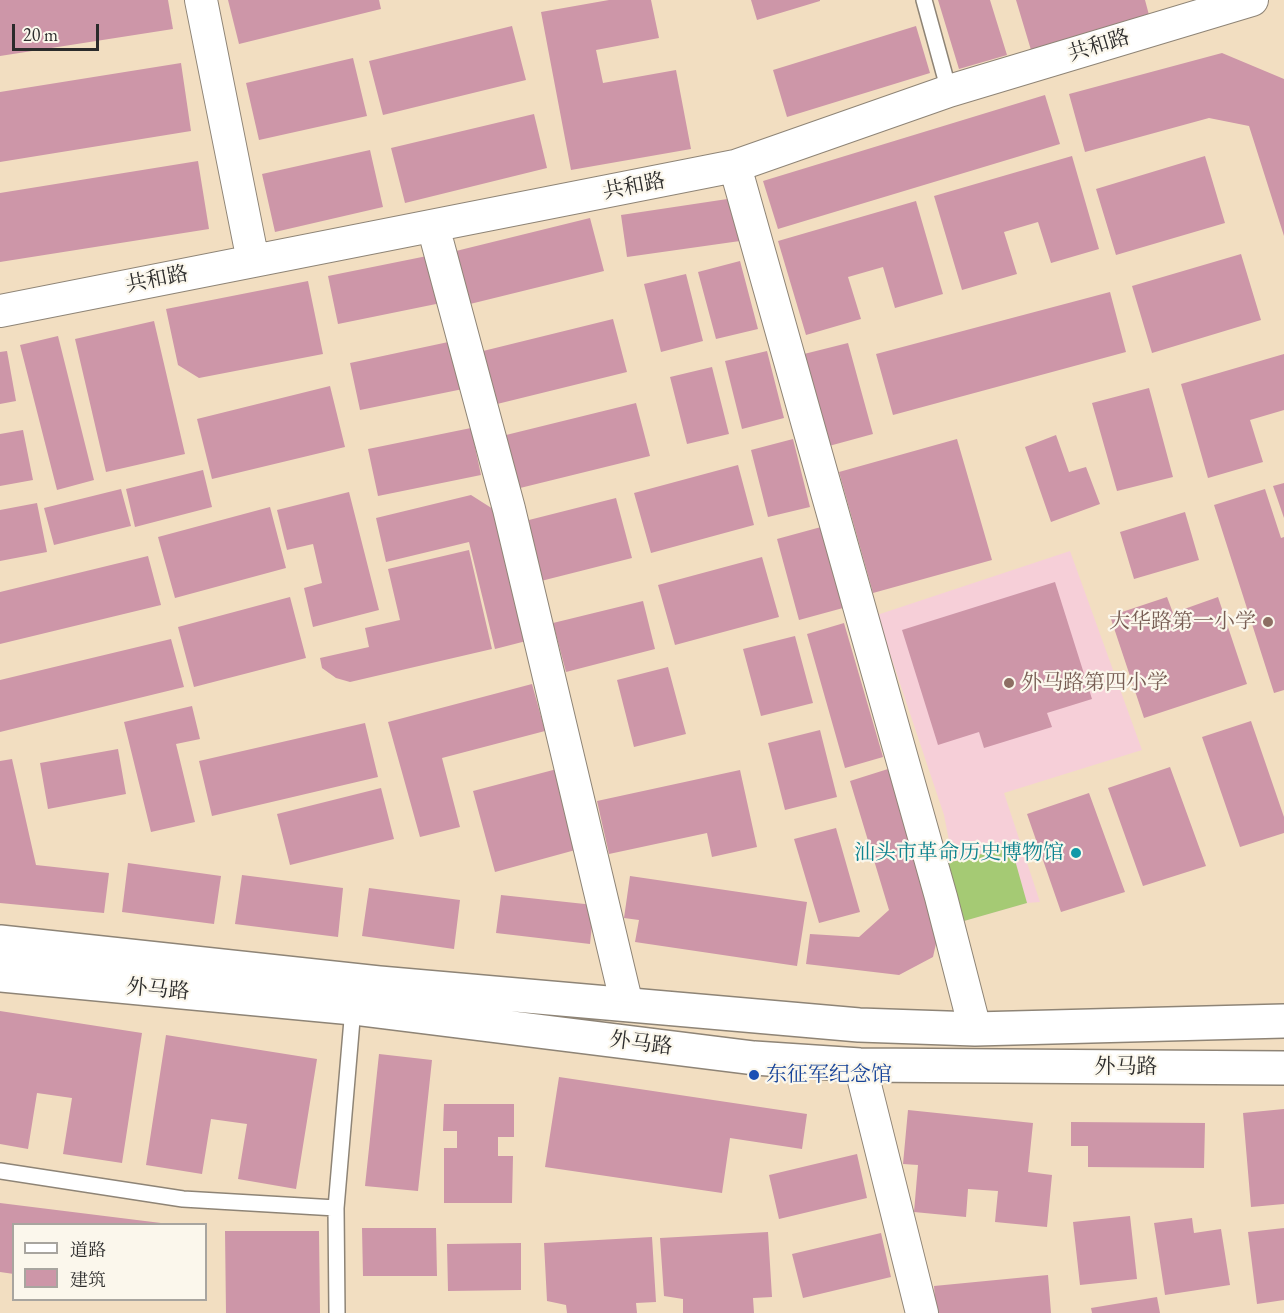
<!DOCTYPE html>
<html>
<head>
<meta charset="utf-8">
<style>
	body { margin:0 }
	#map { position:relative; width:1284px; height:1313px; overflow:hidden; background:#f2dec1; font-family:"EB Garamond","Noto Serif SC",serif }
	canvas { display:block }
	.legend { position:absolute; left:12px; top:1223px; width:195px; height:78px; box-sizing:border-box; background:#fbf7ec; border:2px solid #a8a59f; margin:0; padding:8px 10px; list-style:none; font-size:18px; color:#2b2b2b }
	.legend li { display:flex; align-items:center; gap:12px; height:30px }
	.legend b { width:30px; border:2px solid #a8a59f }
	.scale { position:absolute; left:12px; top:24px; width:87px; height:27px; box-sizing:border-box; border:3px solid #2b2b2b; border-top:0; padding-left:8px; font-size:18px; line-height:21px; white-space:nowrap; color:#2b2b2b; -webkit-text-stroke:4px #fbf7ec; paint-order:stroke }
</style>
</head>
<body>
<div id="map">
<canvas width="1284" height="1313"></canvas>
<ul class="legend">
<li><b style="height:8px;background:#fff"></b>道路</li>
<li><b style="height:16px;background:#cd96a8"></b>建筑</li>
</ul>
<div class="scale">20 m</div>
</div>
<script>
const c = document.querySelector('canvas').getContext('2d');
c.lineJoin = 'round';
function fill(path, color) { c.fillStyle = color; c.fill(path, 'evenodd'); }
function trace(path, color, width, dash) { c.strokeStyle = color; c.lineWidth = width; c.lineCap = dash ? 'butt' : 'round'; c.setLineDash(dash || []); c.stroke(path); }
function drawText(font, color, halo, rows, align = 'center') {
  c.font = font + ' "EB Garamond","Noto Serif SC",serif'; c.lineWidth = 4.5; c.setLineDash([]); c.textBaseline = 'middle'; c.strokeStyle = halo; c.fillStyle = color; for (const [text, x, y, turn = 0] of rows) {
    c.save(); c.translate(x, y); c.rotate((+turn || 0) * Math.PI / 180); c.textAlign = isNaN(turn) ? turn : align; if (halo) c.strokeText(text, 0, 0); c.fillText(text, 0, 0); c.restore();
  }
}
const built = new Path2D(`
	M 1070,551 L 1142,750 L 1004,793 L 1040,902 L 1027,903 L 957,923 L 948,863 L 950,846 L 944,815 L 877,615 Z`);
const green = new Path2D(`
	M 1011,846 L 1027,903 L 964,921 L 948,863 Z`);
const building = new Path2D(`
	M 0,0 L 168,0 L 173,29 L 0,56 Z
	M 228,0 L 379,0 L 381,9 L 239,44 Z
	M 609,0 L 651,0 L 659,38 L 596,50 L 603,83 L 676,70 L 691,149 L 571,170 L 541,12 Z
	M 751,0 L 820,0 L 820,1 L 757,20 Z
	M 938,0 L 990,0 L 1007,55 L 959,69 Z
	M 1016,0 L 1145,0 L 1149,15 L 1031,50 Z
	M 512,26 L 526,80 L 383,115 L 369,61 Z
	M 916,26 L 930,73 L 787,117 L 773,70 Z
	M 1222,53 L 1284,79 L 1284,236 L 1249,126 L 1209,118 L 1085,152 L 1069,94 Z
	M 353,58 L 367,116 L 259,140 L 246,83 Z
	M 181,63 L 191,131 L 0,162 L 0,92 Z
	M 1045,95 L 1060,144 L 778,229 L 763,181 Z
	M 534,114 L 547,168 L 405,203 L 391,148 Z
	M 370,150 L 383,207 L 275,232 L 262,174 Z
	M 1072,156 L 1099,249 L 1051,263 L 1038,222 L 1004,232 L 1017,274 L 962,290 L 934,196 Z
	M 1205,156 L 1225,223 L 1116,255 L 1096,189 Z
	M 198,161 L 209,229 L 0,262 L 0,193 Z
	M 734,198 L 740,241 L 627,257 L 621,215 Z
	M 916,201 L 943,294 L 895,308 L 883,267 L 848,277 L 861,319 L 806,335 L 778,241 Z
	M 590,218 L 604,271 L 470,304 L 456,251 Z
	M 1241,254 L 1261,320 L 1152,353 L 1132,286 Z
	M 432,255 L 441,303 L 338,324 L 328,276 Z
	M 740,261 L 758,329 L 716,339 L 698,272 Z
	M 686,274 L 703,341 L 661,352 L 644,284 Z
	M 308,281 L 323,354 L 199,378 L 178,365 L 166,309 Z
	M 1110,292 L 1126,352 L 893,415 L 876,354 Z
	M 613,319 L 627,372 L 493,405 L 479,352 Z
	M 154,321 L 185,454 L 106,472 L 75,339 Z
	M 58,336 L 94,480 L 57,490 L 20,345 Z
	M 453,341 L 463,389 L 360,410 L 350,363 Z
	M 848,343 L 873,434 L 829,446 L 804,354 Z
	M 7,351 L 16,401 L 0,404 L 0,352 Z
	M 767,351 L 784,418 L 742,429 L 725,361 Z
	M 1284,354 L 1284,410 L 1250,420 L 1263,462 L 1208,478 L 1181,384 Z
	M 712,367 L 729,434 L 687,444 L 670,377 Z
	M 330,386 L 345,447 L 212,479 L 197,419 Z
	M 1149,388 L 1173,477 L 1117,491 L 1092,403 Z
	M 636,403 L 650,456 L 516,489 L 502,436 Z
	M 471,428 L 481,475 L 378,496 L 368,449 Z
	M 23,430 L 33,480 L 0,486 L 0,434 Z
	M 1056,435 L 1069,472 L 1086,467 L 1100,504 L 1051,522 L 1025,447 Z
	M 793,439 L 810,507 L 768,517 L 751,450 Z
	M 957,439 L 992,560 L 873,593 L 839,472 Z
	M 738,465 L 754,525 L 651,553 L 634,493 Z
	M 203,470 L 212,507 L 135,527 L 126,489 Z
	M 1284,483 L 1284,518 L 1273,486 Z
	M 121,489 L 131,526 L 54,545 L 44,508 Z
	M 1265,489 L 1281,538 L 1284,537 L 1284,690 L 1274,693 L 1214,505 Z
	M 349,492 L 379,610 L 313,627 L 304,588 L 322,583 L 313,544 L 287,550 L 277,510 Z
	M 471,495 L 504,516 L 534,639 L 495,649 L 469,542 L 386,562 L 376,518 Z
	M 616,498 L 632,558 L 537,582 L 521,522 Z
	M 37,503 L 47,552 L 0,561 L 0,510 Z
	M 270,507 L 286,568 L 175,598 L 158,537 Z
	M 1185,512 L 1199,560 L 1134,579 L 1120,532 Z
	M 821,527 L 843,608 L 799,620 L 777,539 Z
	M 469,550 L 492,649 L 350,682 L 336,678 L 322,668 L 320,658 L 369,647 L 365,628 L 400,620 L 388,569 Z
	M 148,556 L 161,605 L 0,644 L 0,592 Z
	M 762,557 L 779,617 L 675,645 L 658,585 Z
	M 1055,582 L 1092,699 L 1047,713 L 1052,727 L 984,748 L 979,732 L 938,745 L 902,630 Z
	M 290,597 L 306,658 L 194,687 L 178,627 Z
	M 1167,597 L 1173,613 L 1218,597 L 1247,684 L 1144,718 L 1110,616 Z
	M 643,601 L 655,649 L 566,672 L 553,623 Z
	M 844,623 L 883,757 L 845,768 L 807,634 Z
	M 795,636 L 813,703 L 761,716 L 743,649 Z
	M 171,639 L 184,687 L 0,732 L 0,680 Z
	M 668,667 L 686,734 L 634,747 L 617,680 Z
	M 532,684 L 545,731 L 442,758 L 460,827 L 420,837 L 388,722 Z
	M 192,706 L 200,739 L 176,744 L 195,822 L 151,832 L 124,722 Z
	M 1251,721 L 1284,817 L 1284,833 L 1240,847 L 1202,737 Z
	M 365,723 L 378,777 L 212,816 L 199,761 Z
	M 820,730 L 837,797 L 785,810 L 768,743 Z
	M 118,749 L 126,794 L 48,809 L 40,763 Z
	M 12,759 L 36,865 L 109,873 L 104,913 L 0,903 L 0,761 Z
	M 1170,767 L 1206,866 L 1143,886 L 1108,788 Z
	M 557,769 L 579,849 L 495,872 L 473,791 Z
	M 888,769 L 937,939 L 933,957 L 899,975 L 806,964 L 810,934 L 859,937 L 889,910 L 850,781 Z
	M 740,770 L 757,847 L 712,857 L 707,833 L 609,854 L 597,801 Z
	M 381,788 L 394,839 L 290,865 L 277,814 Z
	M 1089,793 L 1125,892 L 1061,912 L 1027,814 Z
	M 836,828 L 860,912 L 819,923 L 794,839 Z
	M 128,863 L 221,876 L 214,924 L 122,912 Z
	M 242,875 L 343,888 L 338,937 L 235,924 Z
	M 630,876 L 807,902 L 797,966 L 635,942 L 639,920 L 624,918 Z
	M 369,888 L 460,900 L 454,949 L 362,936 Z
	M 501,895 L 594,905 L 590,944 L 496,933 Z
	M 0,1011 L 142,1033 L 122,1163 L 63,1154 L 72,1098 L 37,1093 L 28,1149 L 0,1144 Z
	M 166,1035 L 317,1059 L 296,1189 L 238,1179 L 247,1124 L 211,1119 L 202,1174 L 146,1165 Z
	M 379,1054 L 432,1060 L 418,1191 L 365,1186 Z
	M 559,1077 L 807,1114 L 802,1149 L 730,1138 L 722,1193 L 545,1167 Z
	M 444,1104 L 514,1104 L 514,1137 L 498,1137 L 498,1156 L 513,1156 L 512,1203 L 444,1203 L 444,1148 L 457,1148 L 457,1131 L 443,1131 Z
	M 1284,1109 L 1284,1204 L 1251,1207 L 1243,1113 Z
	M 908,1110 L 1033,1123 L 1028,1172 L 1052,1175 L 1047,1227 L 995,1222 L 998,1191 L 968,1189 L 966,1217 L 914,1212 L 918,1165 L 903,1164 Z
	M 1071,1122 L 1205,1123 L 1204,1168 L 1088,1167 L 1088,1146 L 1071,1146 Z
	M 857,1154 L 867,1198 L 779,1219 L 769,1175 Z
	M 0,1203 L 161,1223 L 161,1224 L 14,1224 L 14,1274 L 0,1272 Z
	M 1130,1216 L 1137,1279 L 1080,1285 L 1073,1222 Z
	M 1192,1218 L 1194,1233 L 1221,1229 L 1230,1285 L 1165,1295 L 1154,1223 Z
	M 362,1228 L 436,1228 L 437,1276 L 363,1276 Z
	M 1284,1228 L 1284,1300 L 1257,1304 L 1248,1232 Z
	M 225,1231 L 319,1231 L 320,1313 L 226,1313 Z
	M 768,1232 L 772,1297 L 753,1298 L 754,1313 L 683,1313 L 683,1299 L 664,1296 L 660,1238 Z
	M 881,1233 L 891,1277 L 803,1298 L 792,1254 Z
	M 652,1237 L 656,1302 L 636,1303 L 637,1313 L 567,1313 L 566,1305 L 547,1301 L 544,1243 Z
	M 521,1243 L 521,1290 L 448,1291 L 447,1244 Z
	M 1048,1275 L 1051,1313 L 936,1313 L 934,1286 Z
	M 1157,1297 L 1160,1313 L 1092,1313 L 1091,1308 Z`);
const service = new Path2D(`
	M 924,0 L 949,91
	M 0,1171 L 183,1199 L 336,1208
	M 337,1313 L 336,1208 L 353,1008`);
const minor = new Path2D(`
	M 201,0 L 253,261
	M 735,166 L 941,897 L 975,1029
	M 433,226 L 509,509 L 627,1005
	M 0,311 L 735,166 L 949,91 L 1252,0
	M 860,1065 L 922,1313`);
const tertiary = new Path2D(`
	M 0,942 L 379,983 L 859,1025 L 975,1029 L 1284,1021
	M 0,975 L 353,1008 L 754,1058 L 860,1065 L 1284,1068`);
const markers = [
	[1268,622,6,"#8d6e63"],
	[1009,683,6,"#8d6e63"],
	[1076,853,6,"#0f9aa8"],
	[754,1075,6,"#1a4fb4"]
];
const streetNames = [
	["共和路",1099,46,-17],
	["共和路",634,187,-11],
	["共和路",157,280,-11],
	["外马路",158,990,5],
	["外马路",641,1044,7],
	["外马路",1126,1067]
];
const educationNames = [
	["大华路第一小学",1256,622],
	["外马路第四小学",1021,683,"left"]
];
const cultureNames = [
	["汕头市革命历史博物馆",1064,853]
];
const transitNames = [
	["东征军纪念馆",766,1075]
];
fill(built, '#f6cfd8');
fill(green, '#a5ca74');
fill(building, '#cd96a8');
trace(service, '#8e8476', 18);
trace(minor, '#8e8476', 34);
trace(tertiary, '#8e8476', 36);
trace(service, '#fff', 15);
trace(minor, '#fff', 32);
trace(tertiary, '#fff', 33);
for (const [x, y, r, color] of markers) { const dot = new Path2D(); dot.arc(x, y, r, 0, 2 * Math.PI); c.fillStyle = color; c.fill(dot); trace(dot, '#fbf7ec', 2); }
drawText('21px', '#2b2b2b', '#fbf7ec', streetNames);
drawText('21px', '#785e54', '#fbf7ec', educationNames, 'right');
drawText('21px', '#0d838f', '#fbf7ec', cultureNames, 'right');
drawText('21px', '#164399', '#fbf7ec', transitNames, 'left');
</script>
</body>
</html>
